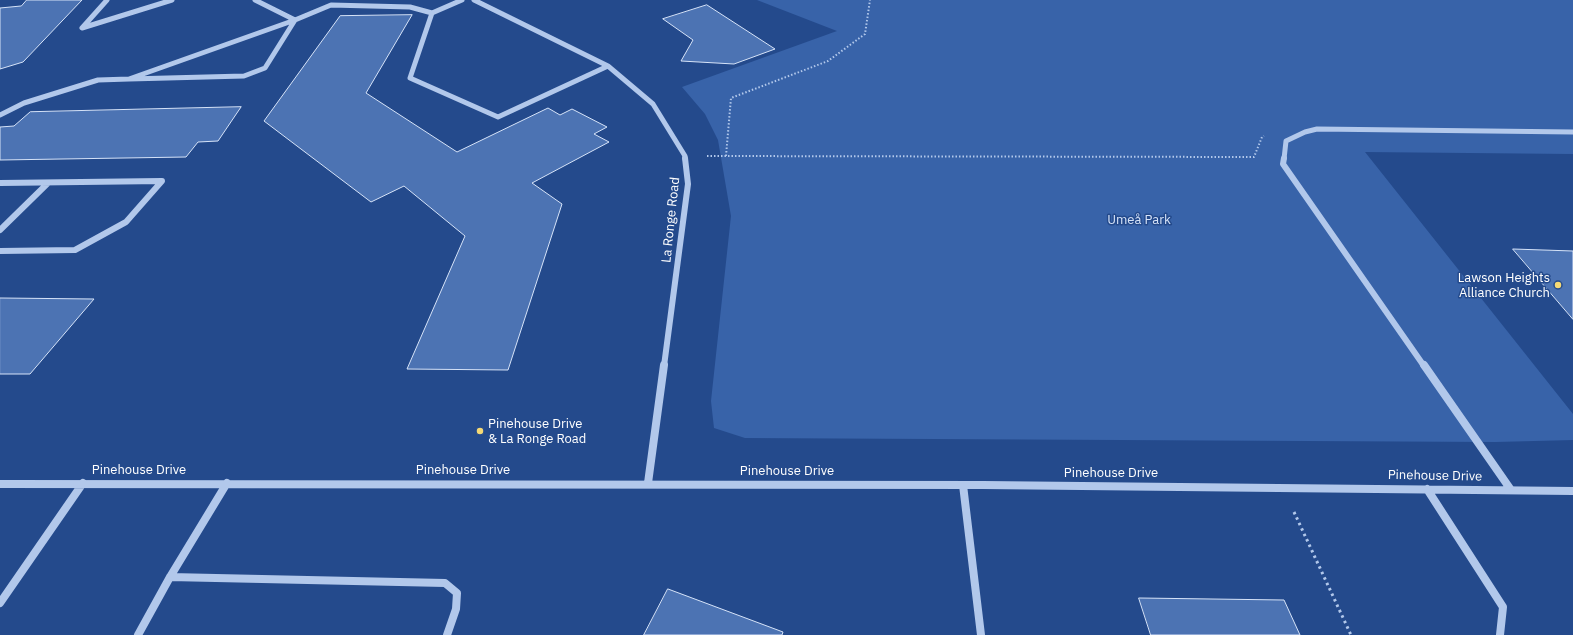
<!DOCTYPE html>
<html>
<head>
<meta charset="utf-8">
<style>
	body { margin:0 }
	canvas { display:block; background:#244a8c }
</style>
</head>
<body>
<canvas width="1573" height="635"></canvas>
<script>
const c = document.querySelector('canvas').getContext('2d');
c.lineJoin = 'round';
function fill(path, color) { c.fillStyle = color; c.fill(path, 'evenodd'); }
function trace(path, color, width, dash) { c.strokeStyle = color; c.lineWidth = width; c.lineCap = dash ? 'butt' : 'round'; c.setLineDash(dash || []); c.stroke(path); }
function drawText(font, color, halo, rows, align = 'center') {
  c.font = font + ' "IBM Plex Sans",sans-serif'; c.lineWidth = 3; c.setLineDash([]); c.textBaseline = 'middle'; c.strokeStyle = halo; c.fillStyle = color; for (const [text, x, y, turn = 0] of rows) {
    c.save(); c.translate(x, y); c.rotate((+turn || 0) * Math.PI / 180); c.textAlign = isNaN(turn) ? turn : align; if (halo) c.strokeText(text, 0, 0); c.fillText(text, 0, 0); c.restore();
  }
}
const green = new Path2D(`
	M 757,0 L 1573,0 L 1573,154 L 1365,152 L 1573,414 L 1573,440 L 1495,442 L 745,438 L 714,428 L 711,401 L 731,216 L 718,140 L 705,114 L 682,87 L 837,31 Z`);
const building = new Path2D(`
	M 27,0 L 82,0 L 23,62 L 0,69 L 0,8 L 21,6 Z
	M 707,5 L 775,49 L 734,64 L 681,61 L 693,40 L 663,19 Z
	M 412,15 L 366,93 L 457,152 L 548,108 L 560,115 L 572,109 L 607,127 L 594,134 L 609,142 L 532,183 L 562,204 L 508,370 L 407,369 L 465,236 L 404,186 L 371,202 L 264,121 L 340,16 Z
	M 241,107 L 218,141 L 198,142 L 186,157 L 0,160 L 0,127 L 14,126 L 30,112 Z
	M 1513,249 L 1573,251 L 1573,319 Z
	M 0,298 L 94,299 L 30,374 L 0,374 Z
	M 668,589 L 783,632 L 782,635 L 644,635 Z
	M 1139,598 L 1284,600 L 1300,635 L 1151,635 Z`);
const pathFar1 = new Path2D(`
	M 707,156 L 1254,157 L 1262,137 L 1264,136
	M 726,156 L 731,98 L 828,61 L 865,34 L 870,0`);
const path = new Path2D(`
	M 1294,512 L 1351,635`);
const minorFar2 = new Path2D(`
	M 107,0 L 82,28 L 172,0
	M 255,0 L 295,20
	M 462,0 L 432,13 L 410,78 L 498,117 L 608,66
	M 474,0 L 608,66 L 653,104 L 685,156 L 685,159
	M 295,20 L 265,68 L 244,76 L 129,79 Z
	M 295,20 L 331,5 L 410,7 L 432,13
	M 0,115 L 24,103 L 98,80 L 129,79
	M 1284,159 L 1286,141 L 1305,132 L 1317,129 L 1573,132`);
const minorFar1 = new Path2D(`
	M 1284,158 L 1283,164 L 1424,366
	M 0,183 L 162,181 L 126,222 L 75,250 L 0,251
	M 0,230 L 48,183
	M 664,366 L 688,184 L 685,158`);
const minor = new Path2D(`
	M 1424,365 L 1511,490
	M 648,483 L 664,365
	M 0,484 L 983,485 L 1573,491
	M 963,485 L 981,635
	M 1427,489 L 1503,607 L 1500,635
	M 170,577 L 445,583 L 457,593 L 456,609 L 447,635
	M 0,603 L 83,483
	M 138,635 L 170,577 L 227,483`);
const markers = [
	[1558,285,4,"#f5d975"],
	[480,431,4,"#f5d975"]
];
const streetNames = [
	["La Ronge Road",671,220,-84],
	["Pinehouse Drive",139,470],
	["Pinehouse Drive",463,470],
	["Pinehouse Drive",787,471],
	["Pinehouse Drive",1111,473],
	["Pinehouse Drive",1435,476,1]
];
const parkNames = [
	["Umeå Park",1139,220]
];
const poiNames = [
	["Lawson Heights",1550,278],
	["Alliance Church",1550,293],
	["Pinehouse Drive",488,424,"left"],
	["& La Ronge Road",488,439,"left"]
];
fill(green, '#3863a9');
fill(building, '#4c73b3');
trace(building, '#d6e3f8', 1);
trace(pathFar1, '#b2c8eb', 2, [1.5, 2]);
trace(path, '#b2c8eb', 3, [2.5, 3.5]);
trace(minorFar2, '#b2c8eb', 5);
trace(minorFar1, '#b2c8eb', 6);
trace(minor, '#b2c8eb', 8);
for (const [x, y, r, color] of markers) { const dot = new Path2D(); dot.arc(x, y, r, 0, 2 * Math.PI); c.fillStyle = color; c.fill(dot); trace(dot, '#244a8c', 1.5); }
drawText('13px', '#fff', '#244a8c', streetNames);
drawText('13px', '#d6e3f8', '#244a8c', parkNames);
drawText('13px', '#fff', '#244a8c', poiNames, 'right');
</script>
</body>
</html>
